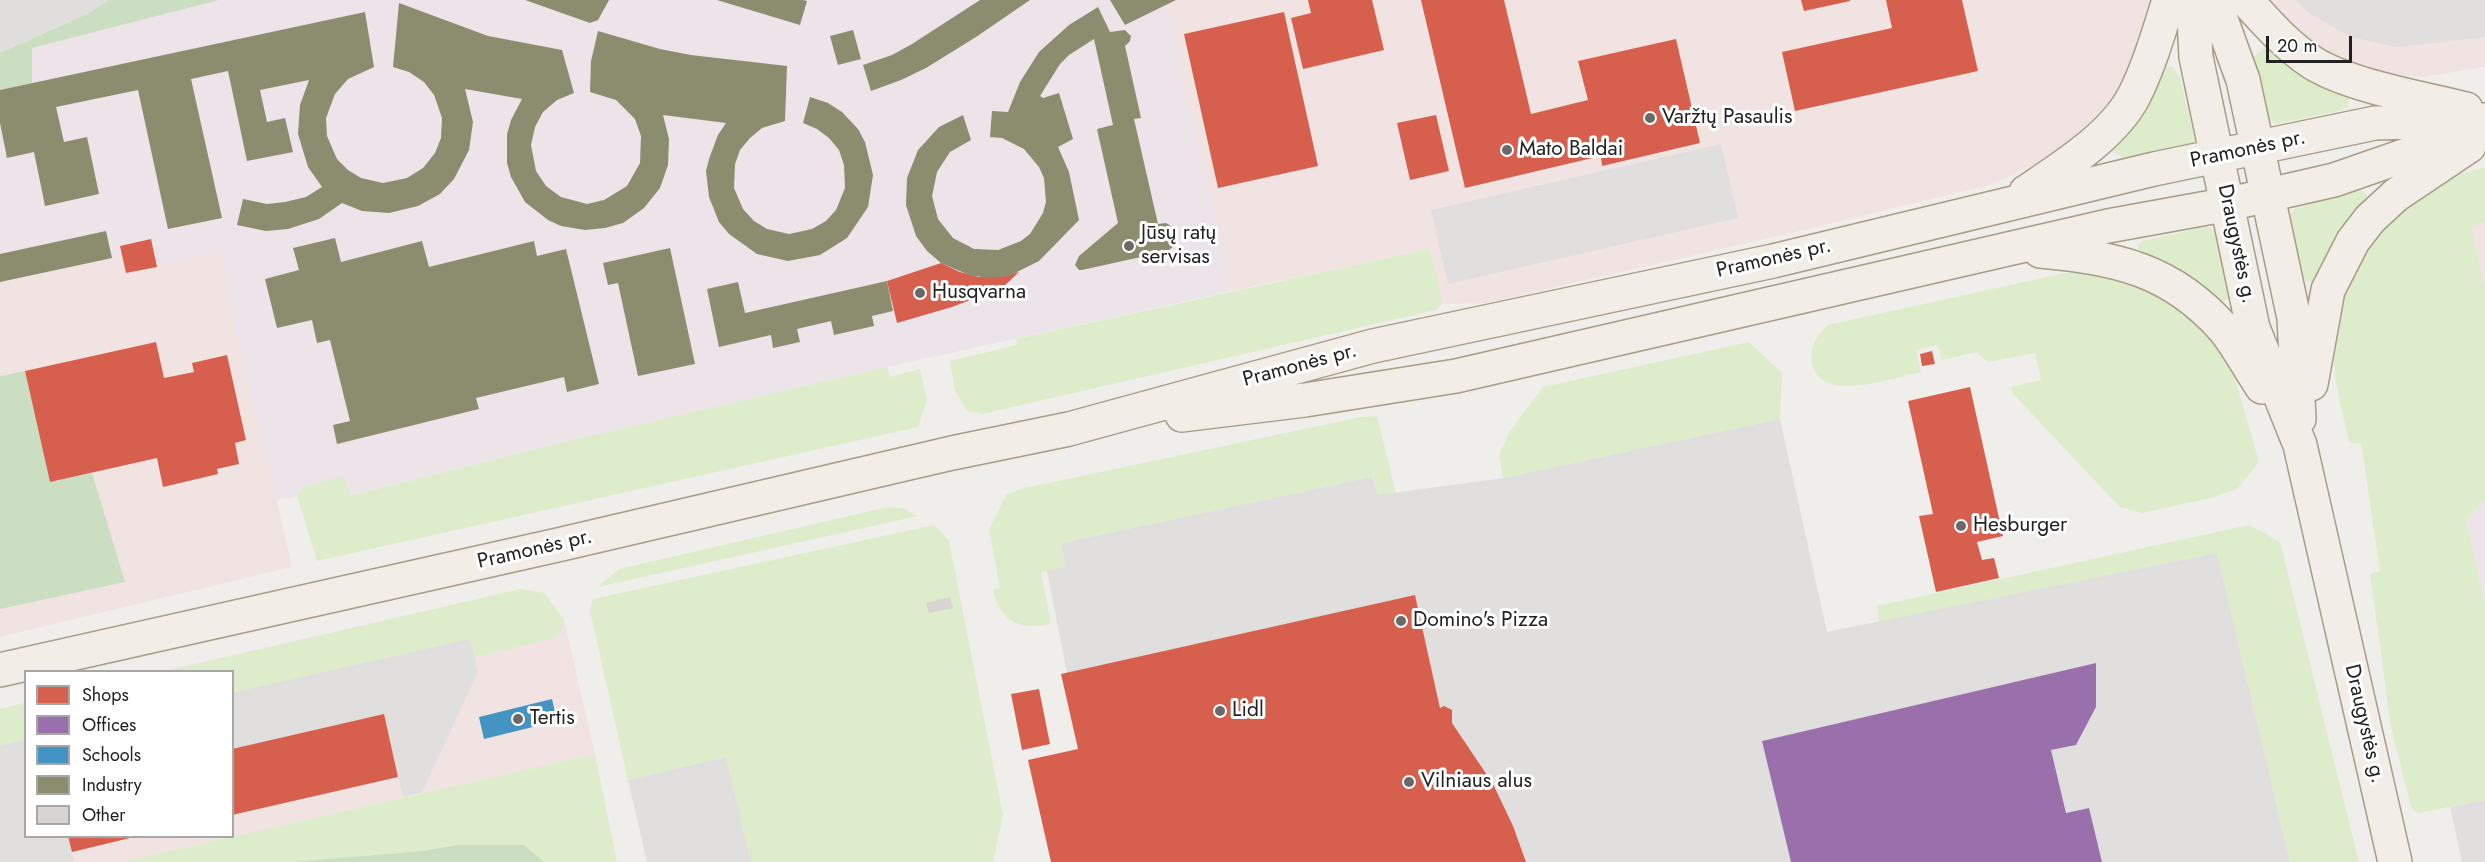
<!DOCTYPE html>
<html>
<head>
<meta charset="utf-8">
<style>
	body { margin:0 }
	#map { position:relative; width:2485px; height:862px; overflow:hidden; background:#f0eeeb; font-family:Jost,sans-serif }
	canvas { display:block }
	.legend { position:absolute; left:24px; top:670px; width:210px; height:168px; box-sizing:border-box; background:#fff; border:2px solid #a7a7a7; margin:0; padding:8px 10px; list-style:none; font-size:18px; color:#222 }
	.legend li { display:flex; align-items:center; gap:12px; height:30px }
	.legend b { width:30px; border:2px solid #a7a7a7 }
	.scale { position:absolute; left:2266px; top:36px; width:86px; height:27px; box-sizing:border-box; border:3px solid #222; border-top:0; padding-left:8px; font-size:18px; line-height:21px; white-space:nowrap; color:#222; -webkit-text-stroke:4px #fff; paint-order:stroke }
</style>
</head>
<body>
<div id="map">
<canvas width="2485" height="862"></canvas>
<ul class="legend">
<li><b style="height:16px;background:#d6604d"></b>Shops</li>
<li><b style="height:16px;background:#9970ab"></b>Offices</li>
<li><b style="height:16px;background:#4393c3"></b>Schools</li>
<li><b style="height:16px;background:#8c8c6e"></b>Industry</li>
<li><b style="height:16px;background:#d7d4d2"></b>Other</li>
</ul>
<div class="scale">20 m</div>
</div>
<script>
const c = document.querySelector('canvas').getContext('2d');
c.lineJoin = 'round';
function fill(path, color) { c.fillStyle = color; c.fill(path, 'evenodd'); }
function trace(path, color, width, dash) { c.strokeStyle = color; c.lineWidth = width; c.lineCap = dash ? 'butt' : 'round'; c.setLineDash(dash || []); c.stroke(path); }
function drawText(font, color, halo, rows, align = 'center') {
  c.font = font + ' Jost,sans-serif'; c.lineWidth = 6; c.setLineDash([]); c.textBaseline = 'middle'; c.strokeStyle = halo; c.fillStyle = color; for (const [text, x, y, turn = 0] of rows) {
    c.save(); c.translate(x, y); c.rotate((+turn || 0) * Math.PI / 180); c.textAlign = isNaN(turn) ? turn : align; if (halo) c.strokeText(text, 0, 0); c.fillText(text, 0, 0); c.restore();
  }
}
const residential = new Path2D(`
	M 0,0 L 108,0 L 89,13 L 0,53 Z`);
const commercial = new Path2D(`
	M 1165,0 L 2152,0 L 2151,21 L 2131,73 L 2101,116 L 2057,153 L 1994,184 L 1808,229 L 1486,303 L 1442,304 L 1439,282 L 1429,249 L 1232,291 Z
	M 2263,0 L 2485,0 L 2485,67 L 2423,77 L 2374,74 L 2352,68 L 2303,39 Z
	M 2485,222 L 2485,287 L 2471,227 Z
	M 219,250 L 292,567 L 0,637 L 0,282 L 122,255 L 127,273 Z
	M 521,589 L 544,593 L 564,620 L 595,754 L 122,862 L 0,862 L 0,709 L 25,703 L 26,836 L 232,836 L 232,672 L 163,671 Z`);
const industrial = new Path2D(`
	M 108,0 L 1165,0 L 1232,291 L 887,367 L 577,439 L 349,496 L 343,477 L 304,487 L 297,496 L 276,500 L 219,250 L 126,273 L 122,255 L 0,282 L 0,53 L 89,13 Z
	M 2485,499 L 2485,603 L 2466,520 Z`);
const grass = new Path2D(`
	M 2265,48 L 2270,48 L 2346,92 L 2349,100 L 2348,107 L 2338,111 L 2277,124 L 2269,120 L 2253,59 L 2255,55 Z
	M 2167,67 L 2173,67 L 2180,77 L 2195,141 L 2190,146 L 2123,158 L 2112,150 L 2112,145 L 2160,72 Z
	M 2485,167 L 2485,222 L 2471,227 L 2485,287 L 2485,499 L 2466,520 L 2485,603 L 2485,800 L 2418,813 L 2411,807 L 2391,727 L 2370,574 L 2380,571 L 2361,443 L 2349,443 L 2335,378 L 2332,337 L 2343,288 L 2366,247 L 2412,199 L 2444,179 Z
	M 2357,190 L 2364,192 L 2369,198 L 2314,283 L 2306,281 L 2302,275 L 2290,214 L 2296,208 Z
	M 2203,227 L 2210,227 L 2217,236 L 2232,293 L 2230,298 L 2222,302 L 2216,298 L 2144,256 L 2138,249 L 2139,244 L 2143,241 Z
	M 1429,249 L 1439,282 L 1442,304 L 1436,310 L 982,414 L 967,411 L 955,391 L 950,361 L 1017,345 L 1016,339 Z
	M 2110,272 L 2147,283 L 2210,333 L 2233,371 L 2259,462 L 2238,488 L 2215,497 L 2142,513 L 2120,507 L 2014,395 L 2011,387 L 2041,380 L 2035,353 L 1988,362 L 1976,352 L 1942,360 L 1938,345 L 1916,350 L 1921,372 C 1894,377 1819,406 1812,362 C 1810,345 1817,336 1828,325 L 2065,273 Z
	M 1749,342 L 1782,373 L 1780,419 L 1503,478 L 1499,455 L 1510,431 L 1543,387 Z
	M 887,367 L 890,377 L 920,369 L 927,400 L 918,427 L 317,561 L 297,496 L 304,487 L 343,476 L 350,496 L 577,439 Z
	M 1377,416 L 1396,493 L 1378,495 L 1373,477 L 1062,543 L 1066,568 L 1041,572 L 1051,623 C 1021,633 999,620 993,589 L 1000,588 L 989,530 L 1006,495 L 1020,489 L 1361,417 Z
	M 888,507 L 903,508 L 918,516 L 598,587 L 619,569 Z
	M 934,525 L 949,541 L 1003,815 L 993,862 L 751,862 L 726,757 L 628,780 L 590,611 L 593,599 Z
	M 2249,525 L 2280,542 L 2359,862 L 2290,862 L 2217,553 L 1879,622 L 1877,606 Z
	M 521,589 L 544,593 L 564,620 L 560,633 L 551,639 L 474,657 L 470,639 L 233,693 L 232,672 L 163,672 Z
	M 25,703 L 25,740 L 0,746 L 0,709 Z
	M 595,754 L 617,862 L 544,862 L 523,845 L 457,845 L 422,851 L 292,862 L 122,862 Z`);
const forest = new Path2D(`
	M 108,0 L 219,0 L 32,48 L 32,83 L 0,90 L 0,53 L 89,13 Z
	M 25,371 L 50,482 L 92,473 L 125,582 L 0,609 L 0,376 Z
	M 457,845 L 524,845 L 544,862 L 292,862 L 422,851 Z`);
const parking = new Path2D(`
	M 2296,0 L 2485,0 L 2485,37 L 2397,47 L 2351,37 L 2307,12 Z
	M 1721,144 L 1738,218 L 1448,284 L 1431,210 Z
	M 1780,419 L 1827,632 L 2217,553 L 2290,862 L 2102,862 L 2089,808 L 2066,813 L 2051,750 L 2076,745 L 2096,707 L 2096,663 L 1763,741 L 1791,862 L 1475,862 L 1415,596 L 1067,673 L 1047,571 L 1065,567 L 1062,543 L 1372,477 L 1378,495 L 1503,478 Z
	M 470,639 L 478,672 L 422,792 L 403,797 L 384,714 L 233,749 L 232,693 Z
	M 25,740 L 26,836 L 68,837 L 74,862 L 0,862 L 0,746 Z
	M 726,757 L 751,862 L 647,862 L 628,780 Z
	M 2485,800 L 2485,862 L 2462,862 L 2450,807 Z`);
const shops = new Path2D(`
	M 1308,0 L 1372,0 L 1384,50 L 1303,69 L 1291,18 L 1311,13 Z
	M 1421,0 L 1504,0 L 1531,114 L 1588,100 L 1578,61 L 1676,39 L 1700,143 L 1602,166 L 1601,156 L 1465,188 Z
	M 1801,0 L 1850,0 L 1850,1 L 1804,11 Z
	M 1886,0 L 1962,0 L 1978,71 L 1795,111 L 1782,52 L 1892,28 Z
	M 1284,12 L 1318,166 L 1218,188 L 1184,34 Z
	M 1436,115 L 1449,171 L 1410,180 L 1397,123 Z
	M 151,239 L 157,267 L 126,273 L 120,246 Z
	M 941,263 L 960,272 L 979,277 L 998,277 L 1019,272 L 1002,288 L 952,307 L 897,323 L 887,281 Z
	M 156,342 L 164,378 L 194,372 L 192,363 L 227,355 L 246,440 L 235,443 L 239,464 L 217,469 L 218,474 L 163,487 L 157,458 L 50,482 L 25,371 Z
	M 1932,351 L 1935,364 L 1922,366 L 1920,354 Z
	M 1970,387 L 2003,536 L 1977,542 L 1982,560 L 1994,558 L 1999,578 L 1936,592 L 1919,516 L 1933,514 L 1908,401 Z
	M 1415,595 L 1440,708 L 1444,706 L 1452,710 L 1452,723 L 1493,784 L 1513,826 L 1526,862 L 1051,862 L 1028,760 L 1078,749 L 1061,674 Z
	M 1039,689 L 1050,744 L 1022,750 L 1011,694 Z
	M 384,714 L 398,777 L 232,815 L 232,749 Z
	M 68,836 L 134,836 L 134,837 L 72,852 Z`);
const offices = new Path2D(`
	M 2096,663 L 2096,707 L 2076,745 L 2051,750 L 2066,813 L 2089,808 L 2102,862 L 1791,862 L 1762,741 Z`);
const schools = new Path2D(`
	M 552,699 L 557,721 L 484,739 L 479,717 Z`);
const industry = new Path2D(`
	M 525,0 L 609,0 L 598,20 L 590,23 Z
	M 717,0 L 803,0 L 807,1 L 800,25 Z
	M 980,0 L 1030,0 L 976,37 L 926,68 L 901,80 L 871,91 L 863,65 L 892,55 L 912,44 Z
	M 1110,0 L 1176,0 L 1125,25 Z
	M 399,3 L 488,36 L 562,50 L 574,93 L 557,100 L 543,112 L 535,127 L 531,145 L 536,171 L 546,186 L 561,197 L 587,204 L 604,200 L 627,186 L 640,163 L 641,136 L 635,119 L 616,100 L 590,92 L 591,61 L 598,31 L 660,49 L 691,55 L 787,66 L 785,121 L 762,128 L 750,138 L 740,150 L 735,164 L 734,188 L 743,209 L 754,221 L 767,229 L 789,234 L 812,229 L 826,221 L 836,210 L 845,188 L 844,165 L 839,150 L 829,138 L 817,129 L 803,123 L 810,97 L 828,103 L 842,112 L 858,129 L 865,142 L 873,175 L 868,207 L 847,238 L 820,255 L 788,261 L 757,254 L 729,234 L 719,222 L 709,197 L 706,171 L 709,159 L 718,135 L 726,123 L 663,115 L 669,139 L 668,165 L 660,188 L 644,208 L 623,223 L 605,228 L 585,230 L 561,226 L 548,220 L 525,202 L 511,177 L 507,163 L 507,134 L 511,120 L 522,99 L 465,89 L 473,122 L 469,150 L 454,179 L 440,194 L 418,206 L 389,213 L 362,211 L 342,203 L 319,219 L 288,229 L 266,231 L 237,225 L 243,199 L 267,204 L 285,202 L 306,197 L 322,187 L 308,167 L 298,134 L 300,105 L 309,80 L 260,90 L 267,122 L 285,118 L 293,152 L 247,161 L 228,71 L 191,79 L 222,218 L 168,229 L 138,90 L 56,107 L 64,142 L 87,137 L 99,194 L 45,206 L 34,152 L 7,158 L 0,123 L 0,90 L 365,12 L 374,67 L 348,79 L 335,94 L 326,118 L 327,136 L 337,159 L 348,170 L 361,178 L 383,183 L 407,178 L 423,168 L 435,153 L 441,138 L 442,118 L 434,95 L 424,82 L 409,72 L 393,67 Z
	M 1098,7 L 1110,32 L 1125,30 L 1131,36 L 1130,41 L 1125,46 L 1141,118 L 1134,119 L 1158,224 L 1166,223 L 1174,228 L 1176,235 L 1175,245 L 1168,251 L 1082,270 L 1079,270 L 1075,265 L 1079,256 L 1118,223 L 1097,129 L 1113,125 L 1094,39 L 1069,55 L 1060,64 L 1040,96 L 1043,98 L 1059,93 L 1073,139 L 1058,147 L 1069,172 L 1079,220 L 1039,261 L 1009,276 L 988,278 L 969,275 L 941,263 L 927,251 L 916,236 L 906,205 L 907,178 L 918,150 L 939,127 L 963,115 L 971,140 L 950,152 L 937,172 L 932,196 L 938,219 L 953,238 L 974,249 L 998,250 L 1021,241 L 1030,234 L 1043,213 L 1046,202 L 1044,178 L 1039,167 L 1024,149 L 1002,138 L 990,137 L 992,111 L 1008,112 L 1020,82 L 1039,52 L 1069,25 Z
	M 853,30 L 861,59 L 838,65 L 830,36 Z
	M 106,231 L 112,258 L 0,282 L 0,254 Z
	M 335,238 L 341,262 L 422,241 L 429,267 L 534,241 L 537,256 L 566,249 L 599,384 L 567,392 L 564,377 L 476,398 L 479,409 L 337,444 L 333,425 L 350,421 L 330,340 L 317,343 L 312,320 L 277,328 L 265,279 L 299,270 L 293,248 Z
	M 670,248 L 695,364 L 638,376 L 618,283 L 608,285 L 603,263 Z
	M 887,281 L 893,311 L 872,316 L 874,326 L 834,335 L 831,321 L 797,329 L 800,342 L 773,348 L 771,335 L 719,347 L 707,289 L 738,282 L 745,313 Z`);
const building = new Path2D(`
	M 950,597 L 953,608 L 929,613 L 926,603 Z`);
const major = new Path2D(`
	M 2193,0 L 2196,57 L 2253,328 L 2300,445 L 2395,862
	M 2214,0 L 2243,80 L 2294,318 L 2299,419
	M 2246,0 C 2267,23 2287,46 2313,63 C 2350,86 2422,98 2466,109
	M 2026,192 C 2063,167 2113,136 2134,96 C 2149,66 2159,32 2169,0
	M 2040,251 C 2116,258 2171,269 2224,329 C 2238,346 2249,368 2262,387
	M 2311,384 L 2328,290 L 2353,241 L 2370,219 L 2396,195 L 2469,146
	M 1182,415 L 1305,400 L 1456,376 L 2108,226 L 2229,204 L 2334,180 L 2478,130
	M 0,670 L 562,544 L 952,453 L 1069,429 L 1373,346 L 1773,261 L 2154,169 L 2375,123 L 2485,120`);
const markers = [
	[1650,118,6,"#6a6968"],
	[1507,150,6,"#6a6968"],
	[1129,246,6,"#6a6968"],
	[920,293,6,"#6a6968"],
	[1961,526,6,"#6a6968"],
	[1401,621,6,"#6a6968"],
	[1220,711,6,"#6a6968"],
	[518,719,6,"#6a6968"],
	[1409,782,6,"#6a6968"]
];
const poiNames = [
	["Varžtų Pasaulis",1662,118],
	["Mato Baldai",1519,150],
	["Jūsų ratų",1141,234],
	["servisas",1141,258],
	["Husqvarna",932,293],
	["Hesburger",1973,526],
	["Domino's Pizza",1413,621],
	["Lidl",1232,711],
	["Tertis",530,719],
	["Vilniaus alus",1421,782]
];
const streetNames = [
	["Pramonės pr.",2248,150,-12],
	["Draugystės g.",2236,244,78],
	["Pramonės pr.",1774,259,-13],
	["Pramonės pr.",1300,366,-15],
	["Pramonės pr.",535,550,-13],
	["Draugystės g.",2364,724,77]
];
fill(residential, '#dfdedc');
fill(commercial, '#f1e3e1');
fill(industrial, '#ede4e9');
fill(grass, '#ddeccb');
fill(forest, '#cbdec1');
fill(parking, '#e0dfde');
fill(shops, '#d6604d');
fill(offices, '#9970ab');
fill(schools, '#4393c3');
fill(industry, '#8c8c6e');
fill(building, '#d7d4d2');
trace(major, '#a79c86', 36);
trace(major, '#f3ede7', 33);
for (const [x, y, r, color] of markers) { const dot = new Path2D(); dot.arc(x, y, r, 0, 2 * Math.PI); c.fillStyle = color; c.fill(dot); trace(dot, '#fff', 2); }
drawText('21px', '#222', '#fff', poiNames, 'left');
drawText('21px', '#222', '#fff', streetNames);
</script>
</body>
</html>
